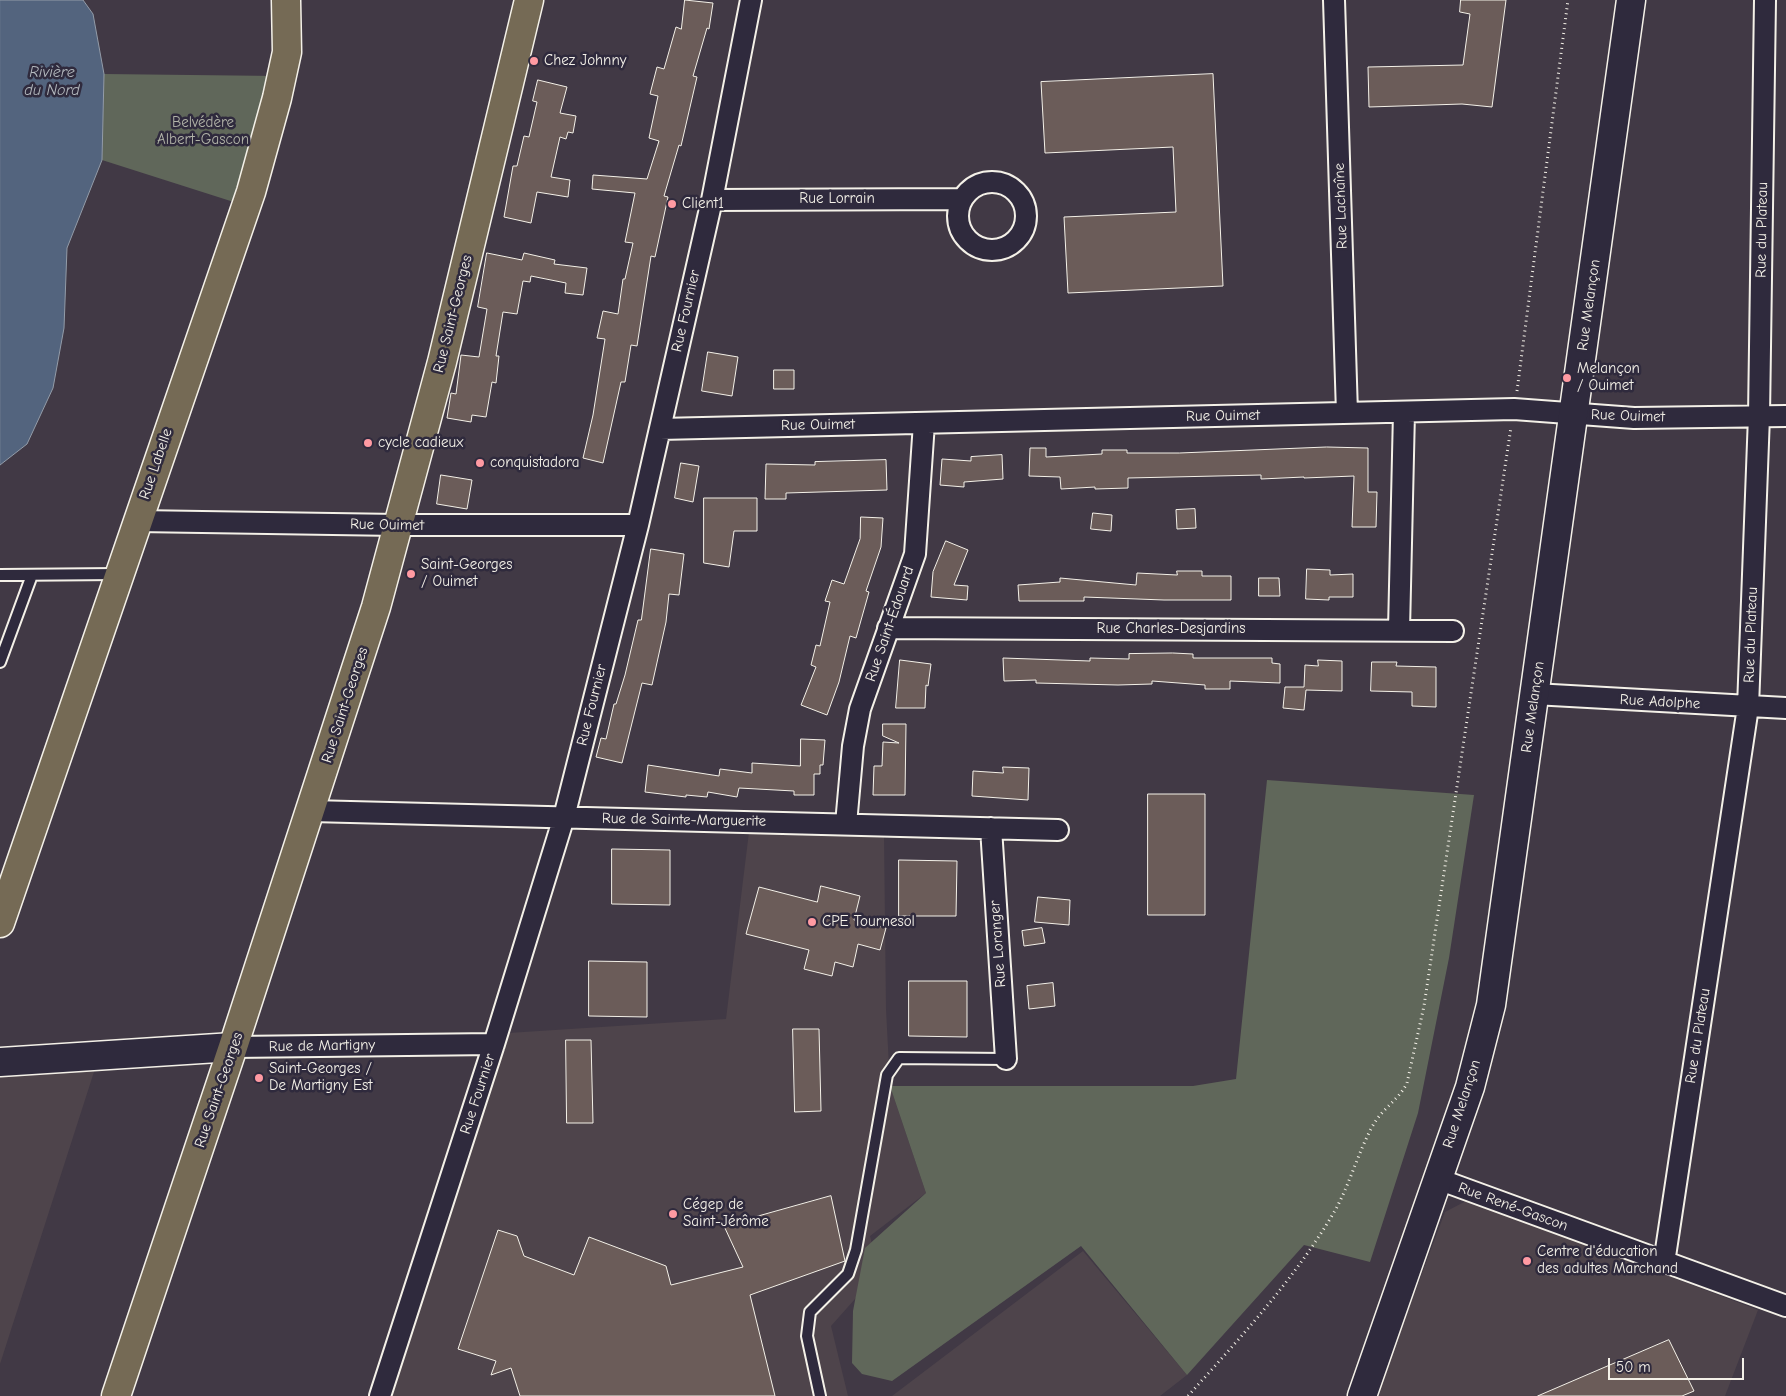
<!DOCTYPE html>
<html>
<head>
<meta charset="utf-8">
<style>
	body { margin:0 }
	#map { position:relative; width:1786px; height:1396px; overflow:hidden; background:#413945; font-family:"Comic Neue",sans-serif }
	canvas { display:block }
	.scale { position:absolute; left:1608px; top:1358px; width:136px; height:22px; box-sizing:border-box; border:2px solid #f4f1e8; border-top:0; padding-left:6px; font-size:15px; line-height:18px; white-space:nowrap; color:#f4f1e8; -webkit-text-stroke:4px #2f2a3d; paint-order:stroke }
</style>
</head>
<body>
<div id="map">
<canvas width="1786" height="1396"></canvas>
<div class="scale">50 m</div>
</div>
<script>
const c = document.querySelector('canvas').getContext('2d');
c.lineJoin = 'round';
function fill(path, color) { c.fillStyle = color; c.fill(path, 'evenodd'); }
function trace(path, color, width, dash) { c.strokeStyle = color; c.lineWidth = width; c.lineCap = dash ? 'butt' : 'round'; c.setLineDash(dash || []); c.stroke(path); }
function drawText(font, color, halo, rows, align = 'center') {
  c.font = font + ' "Comic Neue",sans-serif'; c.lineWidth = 5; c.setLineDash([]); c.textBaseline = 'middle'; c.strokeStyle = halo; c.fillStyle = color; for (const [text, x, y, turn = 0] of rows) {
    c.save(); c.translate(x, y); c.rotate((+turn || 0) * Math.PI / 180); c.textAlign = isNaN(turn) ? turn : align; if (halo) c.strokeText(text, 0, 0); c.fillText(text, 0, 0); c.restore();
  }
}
const built = new Path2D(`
	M 749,832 L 884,835 L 886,1009 L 890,1086 L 926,1193 L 870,1236 L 879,1272 L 831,1326 L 848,1396 L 386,1396 L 508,1033 L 726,1019 Z
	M 102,1047 L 0,1364 L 0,1051 Z
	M 1468,1200 L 1758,1310 L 1725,1396 L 1376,1396 L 1445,1212 Z
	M 1083,1251 L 1187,1375 L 1160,1396 L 892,1396 Z`);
const green = new Path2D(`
	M 104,74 L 278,76 L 240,204 L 102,160 Z
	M 1267,780 L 1474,795 L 1449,958 L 1418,1113 L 1370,1262 L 1304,1245 L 1187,1375 L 1081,1246 L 892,1381 L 862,1374 L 852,1363 L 853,1311 L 865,1248 L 926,1193 L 890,1086 L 1193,1086 L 1236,1079 Z`);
const water = new Path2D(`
	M 0,0 L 83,0 L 93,14 L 104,74 L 102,160 L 67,248 L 64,328 L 53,388 L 27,444 L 0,465 Z`);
const building = new Path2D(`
	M 685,0 L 713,3 L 709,29 L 707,28 L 693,76 L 697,77 L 681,146 L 679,145 L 664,196 L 668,197 L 655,257 L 651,256 L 637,346 L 631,345 L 625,382 L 621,382 L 603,463 L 583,458 L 593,415 L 605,339 L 597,338 L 603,311 L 618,314 L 623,279 L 625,279 L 633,243 L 625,242 L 635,193 L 592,189 L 593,175 L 647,179 L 659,141 L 649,138 L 658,96 L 650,94 L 657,67 L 664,69 L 676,27 L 681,29 Z
	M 1461,0 L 1506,0 L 1492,107 L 1462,104 L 1369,107 L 1368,67 L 1463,65 L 1470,14 L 1460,12 Z
	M 1213,74 L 1223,286 L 1068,293 L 1064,217 L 1176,212 L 1173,147 L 1045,153 L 1041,82 Z
	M 538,80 L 567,87 L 560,113 L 576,116 L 573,133 L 568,132 L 566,139 L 560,137 L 551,177 L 570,180 L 568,197 L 537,192 L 531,223 L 504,217 L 513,166 L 517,166 L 524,136 L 529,137 L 537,102 L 533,101 Z
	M 487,253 L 522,260 L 524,253 L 555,260 L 554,264 L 587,268 L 583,295 L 565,293 L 566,283 L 531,276 L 530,282 L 523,281 L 517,314 L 503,312 L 496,356 L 499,356 L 496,383 L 492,382 L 486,417 L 472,415 L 471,422 L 447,418 L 451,393 L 456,394 L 461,355 L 479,357 L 487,309 L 478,307 Z
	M 708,352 L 738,357 L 732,396 L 702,391 Z
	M 774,370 L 794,370 L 794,389 L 774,389 Z
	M 1327,447 L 1368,448 L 1368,492 L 1377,492 L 1376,527 L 1352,527 L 1354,476 L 1304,478 L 1304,477 L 1261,479 L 1261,475 L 1128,478 L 1128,488 L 1095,489 L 1095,487 L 1061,489 L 1060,477 L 1029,476 L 1030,448 L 1046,448 L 1046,457 L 1102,454 L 1102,450 L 1127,450 L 1127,453 L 1179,453 Z
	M 1002,455 L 1003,479 L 964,482 L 964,487 L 940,485 L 942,459 L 971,461 L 971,457 Z
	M 886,460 L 887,490 L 786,493 L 786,499 L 765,499 L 766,464 L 815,465 L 815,462 Z
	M 681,463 L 699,466 L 693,502 L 675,498 Z
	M 441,475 L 472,480 L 467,509 L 437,504 Z
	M 704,498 L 757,498 L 757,531 L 734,531 L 729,567 L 704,563 Z
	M 1195,509 L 1196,528 L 1177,529 L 1176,510 Z
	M 1093,513 L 1112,515 L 1111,531 L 1091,529 Z
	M 861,517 L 883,518 L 881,547 L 866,591 L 869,592 L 856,638 L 850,636 L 839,682 L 827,715 L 801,705 L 816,667 L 811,665 L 816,645 L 820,646 L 830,602 L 825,601 L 832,580 L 844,584 L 860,539 Z
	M 946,541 L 968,550 L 954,585 L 968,586 L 967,600 L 931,597 L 933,572 Z
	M 651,549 L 684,554 L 679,595 L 669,594 L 666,622 L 652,685 L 642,683 L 622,763 L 596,757 L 601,738 L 606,739 L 614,704 L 616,704 L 625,675 L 638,620 L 641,620 Z
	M 1307,569 L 1330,570 L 1330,575 L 1353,574 L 1353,597 L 1329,597 L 1329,600 L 1306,599 Z
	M 1177,571 L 1202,571 L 1202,576 L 1231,576 L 1231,600 L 1164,600 L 1084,597 L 1084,601 L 1019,601 L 1018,585 L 1060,582 L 1060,578 L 1136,585 L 1137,573 L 1177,575 Z
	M 1259,578 L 1279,578 L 1280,596 L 1259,596 Z
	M 1173,653 L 1193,654 L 1193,658 L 1272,658 L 1272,663 L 1280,664 L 1280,683 L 1230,681 L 1230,689 L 1205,689 L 1205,685 L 1152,681 L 1152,684 L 1118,685 L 1036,683 L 1036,680 L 1004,681 L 1003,658 L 1090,661 L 1090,658 L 1129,659 L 1129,654 Z
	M 900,660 L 931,664 L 928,686 L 926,685 L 925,708 L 896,708 Z
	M 1318,660 L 1342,661 L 1342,691 L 1306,690 L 1304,710 L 1283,708 L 1285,687 L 1304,687 L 1305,665 L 1318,666 Z
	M 1372,662 L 1397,662 L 1396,666 L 1436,667 L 1436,707 L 1412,706 L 1412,692 L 1371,691 Z
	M 883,724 L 906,724 L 905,795 L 873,795 L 874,766 L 882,766 L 883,742 L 899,743 L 883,736 Z
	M 801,739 L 825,740 L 823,765 L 820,765 L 820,774 L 814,774 L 814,795 L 794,795 L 794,791 L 739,788 L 737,797 L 708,792 L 707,797 L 686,795 L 686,797 L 645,792 L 648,765 L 719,776 L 720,769 L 752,773 L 752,763 L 800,766 Z
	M 1003,767 L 1029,768 L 1028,800 L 972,796 L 973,771 L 1003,773 Z
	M 1148,794 L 1205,794 L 1205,915 L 1148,915 Z
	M 612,849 L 670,850 L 670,905 L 612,904 Z
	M 899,860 L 957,861 L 956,916 L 899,916 Z
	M 821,886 L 860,896 L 854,920 L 886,928 L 880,950 L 858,944 L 853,967 L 835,962 L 832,976 L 804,969 L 809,950 L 746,934 L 759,887 L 817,902 Z
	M 1038,897 L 1070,900 L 1069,925 L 1035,922 Z
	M 1042,928 L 1045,943 L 1024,946 L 1022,931 Z
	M 589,961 L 647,962 L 647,1017 L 589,1016 Z
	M 909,981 L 967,981 L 967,1037 L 909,1036 Z
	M 1053,983 L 1055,1006 L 1029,1009 L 1027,986 Z
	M 793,1029 L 819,1029 L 821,1111 L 795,1112 Z
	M 566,1040 L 591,1040 L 593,1123 L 567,1123 Z
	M 831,1196 L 845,1261 L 750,1295 L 775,1396 L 520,1396 L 511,1368 L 491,1375 L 496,1361 L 458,1349 L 498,1230 L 517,1236 L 524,1256 L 574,1275 L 589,1237 L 666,1266 L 671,1285 L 743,1267 L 724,1226 Z
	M 1669,1340 L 1694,1391 L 1682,1396 L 1538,1396 Z`);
const path = new Path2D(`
	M 1517,391 L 1568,0
	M 1188,1396 C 1240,1338 1293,1281 1333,1214 C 1349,1187 1357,1155 1372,1127 C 1383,1107 1398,1101 1407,1083 L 1424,1006 L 1511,427`);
const lane = new Path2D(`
	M 0,575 L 118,574
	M 0,662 L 32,575
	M 820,1396 L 807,1336 L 810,1312 L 848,1274 L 856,1250 L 887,1075 L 899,1058 L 1006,1059`);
const street = new Path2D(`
	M 1334,0 L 1347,413
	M958 216a34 34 0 1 1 68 0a34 34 0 1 1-68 0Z
	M 712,200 L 962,199
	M 660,429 L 1514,409 L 1634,418 L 1786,416
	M 137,521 L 398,525 L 638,525
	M 888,628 L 1453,631
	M 1399,630 L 1404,412
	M 1534,694 L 1786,708
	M 311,811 L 1058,830
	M 846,824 L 853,746 L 860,709 L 915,554 L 924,423
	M 991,828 L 1006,1059
	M 233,1047 L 494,1044
	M 1438,1179 L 1786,1306
	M 1664,1263 L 1748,707 L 1759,416 L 1765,0
	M 380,1396 L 494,1044 L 564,817 L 638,525 L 712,200 L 751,0`);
const secondary = new Path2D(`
	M 0,1062 L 233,1047
	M 1362,1396 L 1470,1087 L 1491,1005 L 1631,0`);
const primary = new Path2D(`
	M 0,923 L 251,192 L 277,98 L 287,52 L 286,0
	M 116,1396 L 233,1047 L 376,607 L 442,362 L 529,0`);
const markers = [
	[534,61,5,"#ff9aa2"],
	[672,204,5,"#ff9aa2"],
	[1567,378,5,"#ff9aa2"],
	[368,443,5,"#ff9aa2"],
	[480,463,5,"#ff9aa2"],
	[411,574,5,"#ff9aa2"],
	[812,922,5,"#ff9aa2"],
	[259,1078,5,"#ff9aa2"],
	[673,1214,5,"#ff9aa2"],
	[1527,1261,5,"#ff9aa2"]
];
const poiNames = [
	["Chez Johnny",544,61],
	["Client1",682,204],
	["Melançon",1577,369],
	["/ Ouimet",1577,386],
	["cycle cadieux",378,443],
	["conquistadora",490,463],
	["Saint-Georges",421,565],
	["/ Ouimet",421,582],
	["CPE Tournesol",822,922],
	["Saint-Georges /",269,1069],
	["De Martigny Est",269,1086],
	["Cégep de",683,1205],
	["Saint-Jérôme",683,1222],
	["Centre d'éducation",1537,1252],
	["des adultes Marchand",1537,1269]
];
const parkNames = [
	["Belvédère",203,123],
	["Albert-Gascon",203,140]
];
const streetNames = [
	["Rue Lorrain",837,199],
	["Rue Lachaîne",1341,206,-92],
	["Rue du Plateau",1762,230,-89],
	["Rue Melançon",1589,305,-82],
	["Rue Fournier",686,311,-77],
	["Rue Saint-Georges",453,314,-76],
	["Rue Ouimet",1223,416,-1],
	["Rue Ouimet",1628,416,2],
	["Rue Ouimet",818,425,-1],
	["Rue Labelle",156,464,-71],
	["Rue Ouimet",387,525,1],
	["Rue Saint-Édouard",890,624,-71],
	["Rue Charles-Desjardins",1171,629],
	["Rue du Plateau",1751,635,-88],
	["Rue Adolphe",1660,702,3],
	["Rue Saint-Georges",345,705,-72],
	["Rue Fournier",592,705,-76],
	["Rue Melançon",1533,707,-82],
	["Rue de Sainte-Marguerite",684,820,1],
	["Rue Loranger",998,944,-94],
	["Rue du Plateau",1698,1036,-81],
	["Rue de Martigny",322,1046,-1],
	["Rue Saint-Georges",219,1090,-71],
	["Rue Fournier",478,1094,-72],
	["Rue Melançon",1462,1104,-72],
	["Rue René-Gascon",1513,1207,20]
];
const waterNames = [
	["Rivière",52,72],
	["du Nord",52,90]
];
fill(built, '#4e444b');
fill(green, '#60675a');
fill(water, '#53647e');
trace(water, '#939ca8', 1);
fill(building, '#6b5c59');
trace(building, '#f4f1e8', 1);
trace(lane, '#f4f1e8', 14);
trace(street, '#f4f1e8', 24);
trace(secondary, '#f4f1e8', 31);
trace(primary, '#f4f1e8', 31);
trace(path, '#f4f1e8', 3, [1, 4]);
trace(lane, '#2f2a3d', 10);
trace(street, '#2f2a3d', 20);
trace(secondary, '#2f2a3d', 28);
trace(primary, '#756a55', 28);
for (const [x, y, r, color] of markers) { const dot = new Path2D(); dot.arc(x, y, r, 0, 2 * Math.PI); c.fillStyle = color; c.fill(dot); trace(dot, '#2f2a3d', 2); }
drawText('15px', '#f4f1e8', '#2f2a3d', poiNames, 'left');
drawText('15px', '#b1b3a8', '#2f2a3d', parkNames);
drawText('15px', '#f4f1e8', '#2f2a3d', streetNames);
drawText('italic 16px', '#b4b9be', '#2f2a3d', waterNames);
</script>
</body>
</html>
